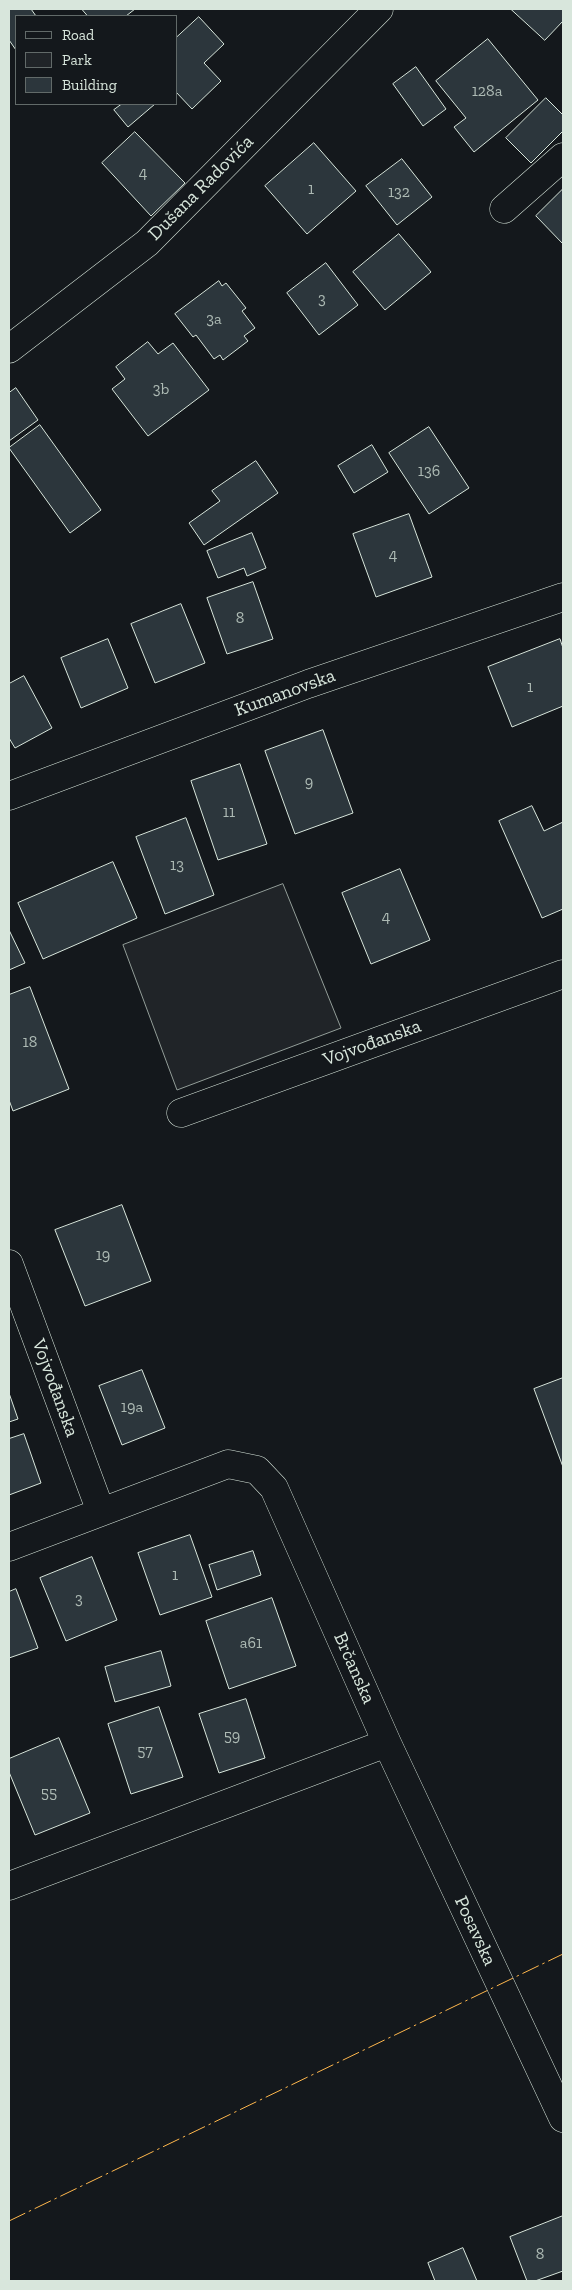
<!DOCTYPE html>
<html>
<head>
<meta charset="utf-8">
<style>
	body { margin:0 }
	#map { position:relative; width:572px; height:2290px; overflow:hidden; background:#14181c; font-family:"Zilla Slab",serif }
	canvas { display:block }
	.frame { position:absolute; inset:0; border:10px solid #d8e6dc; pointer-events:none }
	.legend { position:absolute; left:15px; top:15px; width:162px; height:90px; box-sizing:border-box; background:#14181c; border:1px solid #626a69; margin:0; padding:6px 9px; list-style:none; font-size:15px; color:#d8e6dc }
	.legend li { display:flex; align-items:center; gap:10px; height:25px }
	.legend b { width:25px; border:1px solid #626a69 }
</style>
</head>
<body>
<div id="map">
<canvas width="572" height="2290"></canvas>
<div class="frame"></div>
<ul class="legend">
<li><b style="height:6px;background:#14181c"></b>Road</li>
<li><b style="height:14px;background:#202428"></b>Park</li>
<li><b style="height:14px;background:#2c363c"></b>Building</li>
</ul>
</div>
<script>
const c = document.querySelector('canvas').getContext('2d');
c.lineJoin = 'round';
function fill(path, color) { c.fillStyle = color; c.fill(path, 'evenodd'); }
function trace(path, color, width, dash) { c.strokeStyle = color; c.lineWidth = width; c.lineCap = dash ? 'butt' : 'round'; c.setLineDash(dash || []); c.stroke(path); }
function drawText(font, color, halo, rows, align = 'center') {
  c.font = font + ' "Zilla Slab",serif'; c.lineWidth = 4; c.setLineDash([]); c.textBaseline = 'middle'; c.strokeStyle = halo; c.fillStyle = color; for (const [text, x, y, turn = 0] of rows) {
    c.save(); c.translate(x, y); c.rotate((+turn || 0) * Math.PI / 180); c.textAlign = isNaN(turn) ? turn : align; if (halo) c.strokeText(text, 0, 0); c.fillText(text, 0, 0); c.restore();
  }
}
const green = new Path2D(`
	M 283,884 L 341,1028 L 177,1090 L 123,945 Z`);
const building = new Path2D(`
	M 9,9 L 31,9 L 36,16 L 16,16 L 16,50 L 9,40 Z
	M 82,9 L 135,9 L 126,16 L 88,16 Z
	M 511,9 L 563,9 L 563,21 L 545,40 Z
	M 199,17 L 224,44 L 204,63 L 221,81 L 192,109 L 176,92 L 176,38 Z
	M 488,39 L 538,100 L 474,152 L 454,127 L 466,118 L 436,81 Z
	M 416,67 L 446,109 L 423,126 L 393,84 Z
	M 546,98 L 563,115 L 563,131 L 531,163 L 506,138 Z
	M 122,104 L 155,104 L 128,127 L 114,110 Z
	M 135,132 L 185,183 L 151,216 L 102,163 Z
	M 314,143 L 356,191 L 307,234 L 265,186 Z
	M 402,159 L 432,197 L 397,225 L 366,186 Z
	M 563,189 L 563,244 L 536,216 Z
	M 399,234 L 431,272 L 385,310 L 353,272 Z
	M 326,263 L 358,305 L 319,335 L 287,293 Z
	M 219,281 L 222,286 L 226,283 L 246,308 L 242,311 L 255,328 L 244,336 L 248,341 L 223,360 L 220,355 L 214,359 L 196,335 L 193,337 L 175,314 Z
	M 148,342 L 158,354 L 173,343 L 209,390 L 148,436 L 112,389 L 125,379 L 116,367 Z
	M 16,388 L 38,420 L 9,441 L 9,393 Z
	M 40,425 L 101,510 L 70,533 L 9,448 Z
	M 429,427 L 469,488 L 429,514 L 389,453 Z
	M 372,445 L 388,472 L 354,493 L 338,466 Z
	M 256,461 L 278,493 L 204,545 L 189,523 L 220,501 L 212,491 Z
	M 409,514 L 432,577 L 376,597 L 353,534 Z
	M 252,533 L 266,568 L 247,576 L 244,568 L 218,578 L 207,551 Z
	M 253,582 L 273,639 L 227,654 L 207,598 Z
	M 181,604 L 205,663 L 155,683 L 131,624 Z
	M 108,639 L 128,688 L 81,708 L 61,658 Z
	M 560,639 L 563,648 L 563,706 L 512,727 L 488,667 Z
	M 24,676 L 52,728 L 15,748 L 9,738 L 9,684 Z
	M 323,730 L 353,813 L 295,834 L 265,751 Z
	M 240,764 L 267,844 L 218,860 L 191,781 Z
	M 532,806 L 544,831 L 563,822 L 563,909 L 542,918 L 499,821 Z
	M 186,818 L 214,895 L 165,914 L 136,837 Z
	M 113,862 L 137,918 L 43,959 L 18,903 Z
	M 400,869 L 430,940 L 371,964 L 342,893 Z
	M 9,930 L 25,963 L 9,970 Z
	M 30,987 L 69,1089 L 13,1111 L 9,1100 L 9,995 Z
	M 122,1205 L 151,1281 L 85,1306 L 55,1230 Z
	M 142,1370 L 165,1428 L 122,1445 L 99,1386 Z
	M 563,1378 L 563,1467 L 534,1389 Z
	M 9,1393 L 18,1419 L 9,1422 Z
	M 24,1434 L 41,1483 L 9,1495 L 9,1439 Z
	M 190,1535 L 212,1597 L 160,1615 L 138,1553 Z
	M 253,1551 L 261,1575 L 217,1590 L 209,1565 Z
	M 92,1557 L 117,1620 L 66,1641 L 40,1578 Z
	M 16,1589 L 38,1648 L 9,1658 L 9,1592 Z
	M 272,1598 L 296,1666 L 229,1689 L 206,1621 Z
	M 161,1651 L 171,1686 L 115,1702 L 105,1667 Z
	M 246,1699 L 265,1758 L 219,1773 L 199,1714 Z
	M 159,1707 L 183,1777 L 131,1794 L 108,1724 Z
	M 59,1738 L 90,1813 L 35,1835 L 9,1772 L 9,1759 Z
	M 563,2216 L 563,2271 L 535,2281 L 527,2281 L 510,2237 Z
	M 463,2248 L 477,2281 L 435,2281 L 428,2263 Z`);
const minor = new Path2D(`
	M 504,209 L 563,157
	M 9,349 L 147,243 L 379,9
	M 9,796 L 308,684 L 563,597
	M 181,1113 L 563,974
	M 9,1264 L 101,1512
	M 9,1547 L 228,1464 L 257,1470 L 274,1488 L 387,1743 L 563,2118
	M 9,1886 L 387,1743`);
const power = new Path2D(`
	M 9,2221 L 563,1954`);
const numberNames = [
	["128a",487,91],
	["4",143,173],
	["1",311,189],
	["132",399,192],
	["3",322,299],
	["3a",214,319],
	["3b",161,389],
	["136",429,471],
	["4",393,555],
	["8",240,618],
	["1",530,687],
	["9",309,782],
	["11",229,812],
	["13",177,865],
	["4",386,917],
	["18",30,1042],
	["19",103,1255],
	["19a",132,1407],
	["1",175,1575],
	["3",79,1599],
	["a61",251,1643],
	["59",232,1736],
	["57",145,1751],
	["55",49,1793],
	["8",540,2254]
];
const streetNames = [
	["Dušana Radovića",201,188,-45],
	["Kumanovska",285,693,-20],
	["Vojvođanska",372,1043,-20],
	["Vojvođanska",55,1388,70],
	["Brčanska",354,1668,66],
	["Posavska",475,1931,65]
];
fill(green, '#202428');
trace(green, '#939e99', 1);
fill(building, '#2c363c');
trace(building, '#d8e6dc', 1);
trace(minor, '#d8e6dc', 29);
trace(minor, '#14181c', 28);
trace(power, '#ffb74d', 1, [18, 4, 2.5, 4]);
drawText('16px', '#adbab4', null, numberNames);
drawText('19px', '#d8e6dc', '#14181c', streetNames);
</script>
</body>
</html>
